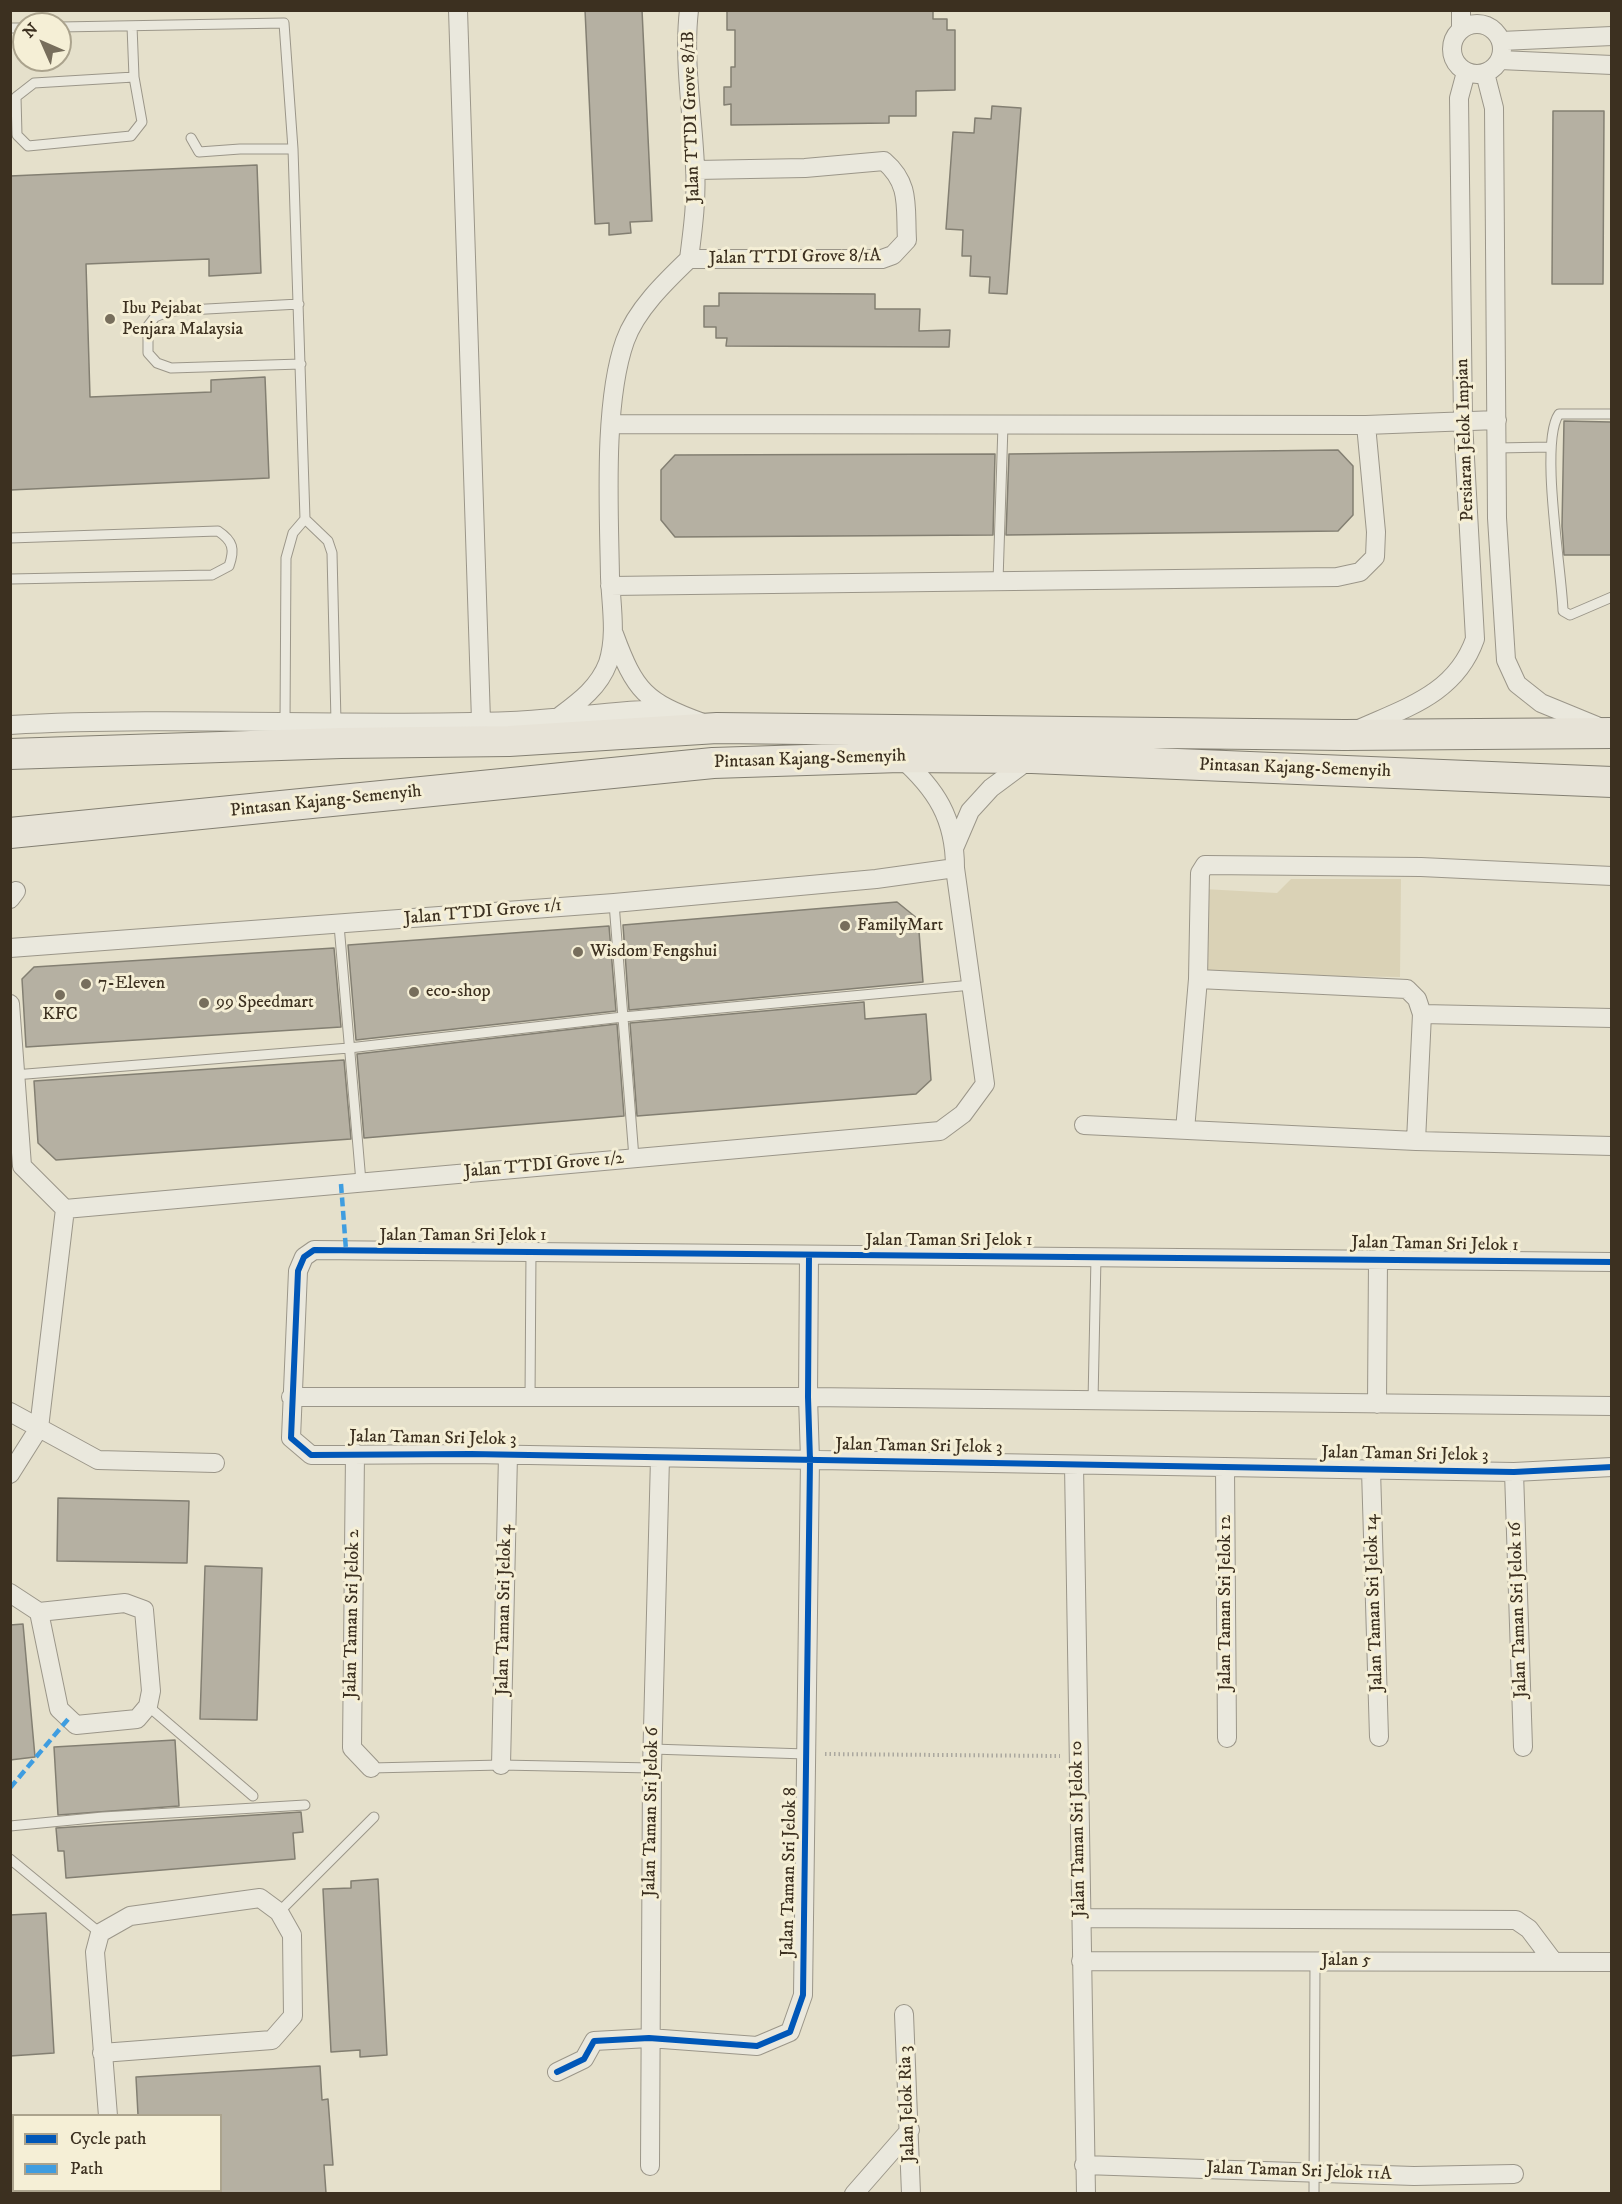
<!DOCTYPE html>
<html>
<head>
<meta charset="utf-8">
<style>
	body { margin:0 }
	#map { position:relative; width:1622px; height:2204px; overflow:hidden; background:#e5e0cb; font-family:"IM FELL DW Pica",serif }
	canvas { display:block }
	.frame { position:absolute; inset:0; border:12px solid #3c3020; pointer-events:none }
	.legend { position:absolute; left:12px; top:2114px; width:210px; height:78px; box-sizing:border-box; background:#f5efd6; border:2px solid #aba38d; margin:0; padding:8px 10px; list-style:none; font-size:18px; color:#3c3020 }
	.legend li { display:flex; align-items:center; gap:12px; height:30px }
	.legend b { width:30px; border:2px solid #aba38d }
	.north { position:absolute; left:12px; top:12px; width:60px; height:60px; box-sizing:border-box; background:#f5efd6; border:2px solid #aba38d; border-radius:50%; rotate:315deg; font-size:16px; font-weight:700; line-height:24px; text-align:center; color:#3c3020 }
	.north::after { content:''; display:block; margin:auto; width:21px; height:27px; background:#776e5c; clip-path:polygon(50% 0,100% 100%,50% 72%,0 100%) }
</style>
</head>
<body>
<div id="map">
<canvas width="1622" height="2204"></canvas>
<div class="frame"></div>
<ul class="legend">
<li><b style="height:8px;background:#0057b8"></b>Cycle path</li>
<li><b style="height:8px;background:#3f9de0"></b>Path</li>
</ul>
<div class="north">N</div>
</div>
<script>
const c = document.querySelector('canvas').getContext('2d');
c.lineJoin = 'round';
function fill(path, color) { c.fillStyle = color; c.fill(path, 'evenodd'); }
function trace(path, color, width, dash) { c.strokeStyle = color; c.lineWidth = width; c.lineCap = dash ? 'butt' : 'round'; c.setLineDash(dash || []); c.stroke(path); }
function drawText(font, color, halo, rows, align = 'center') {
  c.font = font + ' "IM FELL DW Pica",serif'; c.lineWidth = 6; c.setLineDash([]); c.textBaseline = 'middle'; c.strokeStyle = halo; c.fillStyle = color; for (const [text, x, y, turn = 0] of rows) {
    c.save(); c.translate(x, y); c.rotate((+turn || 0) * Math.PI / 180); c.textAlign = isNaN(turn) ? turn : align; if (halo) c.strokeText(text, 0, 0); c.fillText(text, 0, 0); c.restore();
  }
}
const green = new Path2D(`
	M 1291,879 L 1401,879 L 1400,977 L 1204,974 L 1203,889 L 1277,893 Z`);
const building = new Path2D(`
	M 585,10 L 642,10 L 652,221 L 630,222 L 631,233 L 609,235 L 609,223 L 595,224 Z
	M 727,10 L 933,10 L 933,19 L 947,19 L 947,30 L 955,30 L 955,90 L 916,91 L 916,116 L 889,116 L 889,123 L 731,125 L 731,104 L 724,105 L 724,87 L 731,87 L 731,67 L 735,67 L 735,30 L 727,30 Z
	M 992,106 L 1021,108 L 1007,294 L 989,293 L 990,277 L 970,276 L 971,256 L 962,256 L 963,230 L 946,229 L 953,132 L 974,133 L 975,118 L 991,119 Z
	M 1553,111 L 1604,111 L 1603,284 L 1552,284 Z
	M 257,165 L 261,273 L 209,276 L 209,259 L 86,264 L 90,397 L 211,392 L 211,380 L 265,377 L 269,478 L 10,490 L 10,176 Z
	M 719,293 L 875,294 L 875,309 L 920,309 L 919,331 L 950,330 L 949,347 L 726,346 L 727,338 L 716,338 L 716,327 L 704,327 L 704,306 L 719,306 Z
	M 1564,421 L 1611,422 L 1611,555 L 1564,555 L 1562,526 Z
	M 1338,450 L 1353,466 L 1353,515 L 1338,531 L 1006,535 L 1009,454 Z
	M 995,454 L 993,535 L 675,537 L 661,520 L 661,470 L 675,455 Z
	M 897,902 L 918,919 L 923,982 L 629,1010 L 623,925 Z
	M 609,926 L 616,1011 L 356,1040 L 348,945 Z
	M 334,948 L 341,1027 L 26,1047 L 22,979 L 34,967 Z
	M 864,1002 L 865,1019 L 926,1014 L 931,1080 L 916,1094 L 637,1116 L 630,1023 Z
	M 617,1024 L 624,1116 L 364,1138 L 357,1054 Z
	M 344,1060 L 351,1139 L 56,1160 L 38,1143 L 34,1081 Z
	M 58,1498 L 189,1501 L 187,1563 L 57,1561 Z
	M 205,1566 L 262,1568 L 257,1720 L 200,1719 Z
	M 23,1624 L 35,1757 L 10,1760 L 10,1625 Z
	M 175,1740 L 179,1806 L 58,1815 L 54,1747 Z
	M 301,1812 L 303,1832 L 293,1833 L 295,1859 L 66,1878 L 64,1851 L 58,1851 L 56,1828 Z
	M 378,1879 L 387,2055 L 360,2057 L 360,2050 L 331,2052 L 323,1889 L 351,1888 L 351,1881 Z
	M 46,1913 L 54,2053 L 10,2056 L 10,1915 Z
	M 320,2066 L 322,2100 L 328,2099 L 333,2165 L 324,2165 L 326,2193 L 220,2193 L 220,2115 L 138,2115 L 136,2077 Z`);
const path = new Path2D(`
	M 825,1754 L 1060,1756`);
const service = new Path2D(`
	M 132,26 L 134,77 L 142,122 L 131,136 L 28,146 L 17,135 L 16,97 L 34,83 L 134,77
	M 60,27 L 284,23 L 293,149 L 305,519 L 293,533 L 286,558 L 285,722
	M 10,28 L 24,28
	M 191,138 L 199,152 L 240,149 L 293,149
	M 299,304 L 170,311 L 155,317 L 148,326 L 148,353 L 157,363 L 171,368 L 301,364
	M 1612,414 L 1559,414 C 1539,442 1562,572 1563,611 L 1570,615 L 1612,597
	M 1497,448 L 1551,447
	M 305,519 L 328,541 L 332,553 L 336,722
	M 10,538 L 218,531 C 233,541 235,549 229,566 L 212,575 L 10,579
	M 998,581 L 1003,425
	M 614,903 L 634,1158
	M 339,925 L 361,1182
	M 14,1075 L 349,1048 L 623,1017 L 972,985
	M 530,1399 L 531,1251
	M 1093,1401 L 1096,1257
	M 148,1706 L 253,1796
	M 652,1749 L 806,1754
	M 371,1768 L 501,1765 L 652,1768
	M 10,1826 L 103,1817 L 305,1805
	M 10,1859 L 100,1933
	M 279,1912 L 374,1817
	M 10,2120 L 14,2121
	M 1314,2194 L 1315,1961`);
const minor = new Path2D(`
	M 458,10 L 481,721
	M1452 49a25 25 0 1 1 50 0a25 25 0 1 1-50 0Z
	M 1461,30 L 1461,10
	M 1501,41 L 1612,36
	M 1500,60 L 1612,65
	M 1485,73 L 1494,108 L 1497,518 L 1506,660 L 1517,684 L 1541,703 L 1597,726
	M 689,259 L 882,259 L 893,255 L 907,240 C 905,207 911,184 884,161 L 805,168 L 696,170
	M 689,259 C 693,228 697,198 695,167 C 693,116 683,61 689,10
	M 611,424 L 1366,425 L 1497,420
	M 610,586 L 1337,577 L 1360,572 L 1375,557 L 1376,532 L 1366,425
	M 614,634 C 635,691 645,702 703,723
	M 560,716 C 580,701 599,687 608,663 C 617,635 611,605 610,577 C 609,510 603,403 625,341 C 636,310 665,282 689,259
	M 10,725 C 177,716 344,727 511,721 C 562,719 613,710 665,709
	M 1359,729 C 1408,707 1456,693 1475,639 L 1463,422 L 1459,98 L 1466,72
	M 955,846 L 970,811 L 991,788 L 1030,759
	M 10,899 L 16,891
	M 10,948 L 614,903 L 876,879 L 955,868
	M 1198,979 L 1407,989 L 1417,999 L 1422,1014 L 1612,1018
	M 10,1004 L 22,1166 L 65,1209 L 940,1131 L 963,1114 L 985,1084 L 955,868 C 955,818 936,789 900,757
	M 1084,1125 L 1416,1141 L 1612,1146
	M 1185,1130 L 1198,979 L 1200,873 L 1205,865 L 1421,867 L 1612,876
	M 1416,1141 L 1422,1014
	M 1612,1262 L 314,1250 L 304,1257 L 298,1271 L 291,1438 L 311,1455 L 471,1454 L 1514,1472 L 1612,1467
	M 291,1397 L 808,1397 L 1612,1406
	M 1377,1404 L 1378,1259
	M 10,1412 L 98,1460 L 215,1463
	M 355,1453 L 352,1748 L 371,1768
	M 1074,1465 L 1086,2194
	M 1225,1467 L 1227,1738
	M 1371,1470 L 1379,1737
	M 1514,1472 L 1523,1747
	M 10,1474 L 39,1428 L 65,1209
	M 10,1593 L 39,1612 L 59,1709 L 76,1725 L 137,1719 L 148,1706 L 151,1691 L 144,1610 L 125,1603 L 39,1612
	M 501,1765 L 508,1455
	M 1081,1918 L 1516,1920 L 1529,1929 L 1553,1961
	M 1081,1961 L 1612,1962
	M 904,2014 L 911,2194
	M 102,2053 L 272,2040 L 293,2016 L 292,1935 L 279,1912 L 260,1898 L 130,1916 L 100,1933 L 95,1952 L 108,2116
	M 557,2072 L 584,2059 L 594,2041 L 649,2038 L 757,2046 L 790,2032 L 803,1995 L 810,1460 L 808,1397 L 809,1255
	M 1084,2165 L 1414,2176 L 1514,2174
	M 650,2166 L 652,1768 L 660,1458
	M 85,2194 L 86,2190
	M 854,2194 L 910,2130`);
const trunk = new Path2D(`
	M 10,754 L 341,743 L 509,741 L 717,728 L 1344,735 L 1612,733
	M 10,833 L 713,763 L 900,757 L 1032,758 L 1612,782`);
const quiet = new Path2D(`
	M 341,1184 L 346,1250
	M 10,1788 L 69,1718`);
const cycleway = new Path2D(`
	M 1612,1262 L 314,1250 L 304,1257 L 298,1271 L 291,1438 L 311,1455 L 471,1454 L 1514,1472 L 1612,1467
	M 557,2072 L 584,2059 L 594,2041 L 649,2038 L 757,2046 L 790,2032 L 803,1995 L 810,1460 L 808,1397 L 809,1255`);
const markers = [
	[110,319,6,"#776e5c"],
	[845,926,6,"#776e5c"],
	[578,952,6,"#776e5c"],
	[86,984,6,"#776e5c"],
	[414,992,6,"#776e5c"],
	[60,995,6,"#776e5c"],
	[204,1003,6,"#776e5c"]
];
const streetNames = [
	["Jalan TTDI Grove 8/1B",692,117,-92],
	["Jalan TTDI Grove 8/1A",795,258,-1],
	["Persiaran Jelok Impian",1466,440,-92],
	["Pintasan Kajang-Semenyih",810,760,-2],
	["Pintasan Kajang-Semenyih",1295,769,2],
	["Pintasan Kajang-Semenyih",326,802,-6],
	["Jalan TTDI Grove 1/1",483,913,-5],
	["Jalan TTDI Grove 1/2",544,1166,-5],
	["Jalan Taman Sri Jelok 1",463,1236],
	["Jalan Taman Sri Jelok 1",949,1241],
	["Jalan Taman Sri Jelok 1",1435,1245,1],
	["Jalan Taman Sri Jelok 3",433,1439,1],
	["Jalan Taman Sri Jelok 3",919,1447,1],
	["Jalan Taman Sri Jelok 3",1405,1455,1],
	["Jalan Taman Sri Jelok 12",1226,1603,-90],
	["Jalan Taman Sri Jelok 14",1375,1603,-92],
	["Jalan Taman Sri Jelok 4",505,1610,-89],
	["Jalan Taman Sri Jelok 16",1519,1610,-92],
	["Jalan Taman Sri Jelok 2",353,1614,-89],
	["Jalan Taman Sri Jelok 6",652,1812,-89],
	["Jalan Taman Sri Jelok 10",1079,1829,-91],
	["Jalan Taman Sri Jelok 8",790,1872,-89],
	["Jalan 5",1346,1961],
	["Jalan Jelok Ria 3",908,2104,-92],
	["Jalan Taman Sri Jelok 11A",1299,2172,2]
];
const poiNames = [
	["Ibu Pejabat",122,309],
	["Penjara Malaysia",122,330],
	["FamilyMart",857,926],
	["Wisdom Fengshui",590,952],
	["7-Eleven",98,984],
	["eco-shop",426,992],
	["99 Speedmart",216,1003],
	["KFC",60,1015,"center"]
];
fill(green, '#dad2b6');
fill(building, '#b5b0a2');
trace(building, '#837f72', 1.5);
trace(service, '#9b9689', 11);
trace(minor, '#9b9689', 20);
trace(trunk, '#837f72', 32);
trace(path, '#aba89f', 4, [1.5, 3]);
trace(service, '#eae8dd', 9);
trace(minor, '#eae8dd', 18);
trace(trunk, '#e7e3d7', 30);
trace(quiet, '#3f9de0', 4.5, [9, 4.5]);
trace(cycleway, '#0057b8', 6);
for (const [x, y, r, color] of markers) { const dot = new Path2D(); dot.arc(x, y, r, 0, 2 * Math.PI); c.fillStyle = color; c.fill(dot); trace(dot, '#f5efd6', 2); }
drawText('18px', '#3c3020', '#f5efd6', streetNames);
drawText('18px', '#3c3020', '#f5efd6', poiNames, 'left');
</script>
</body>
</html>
